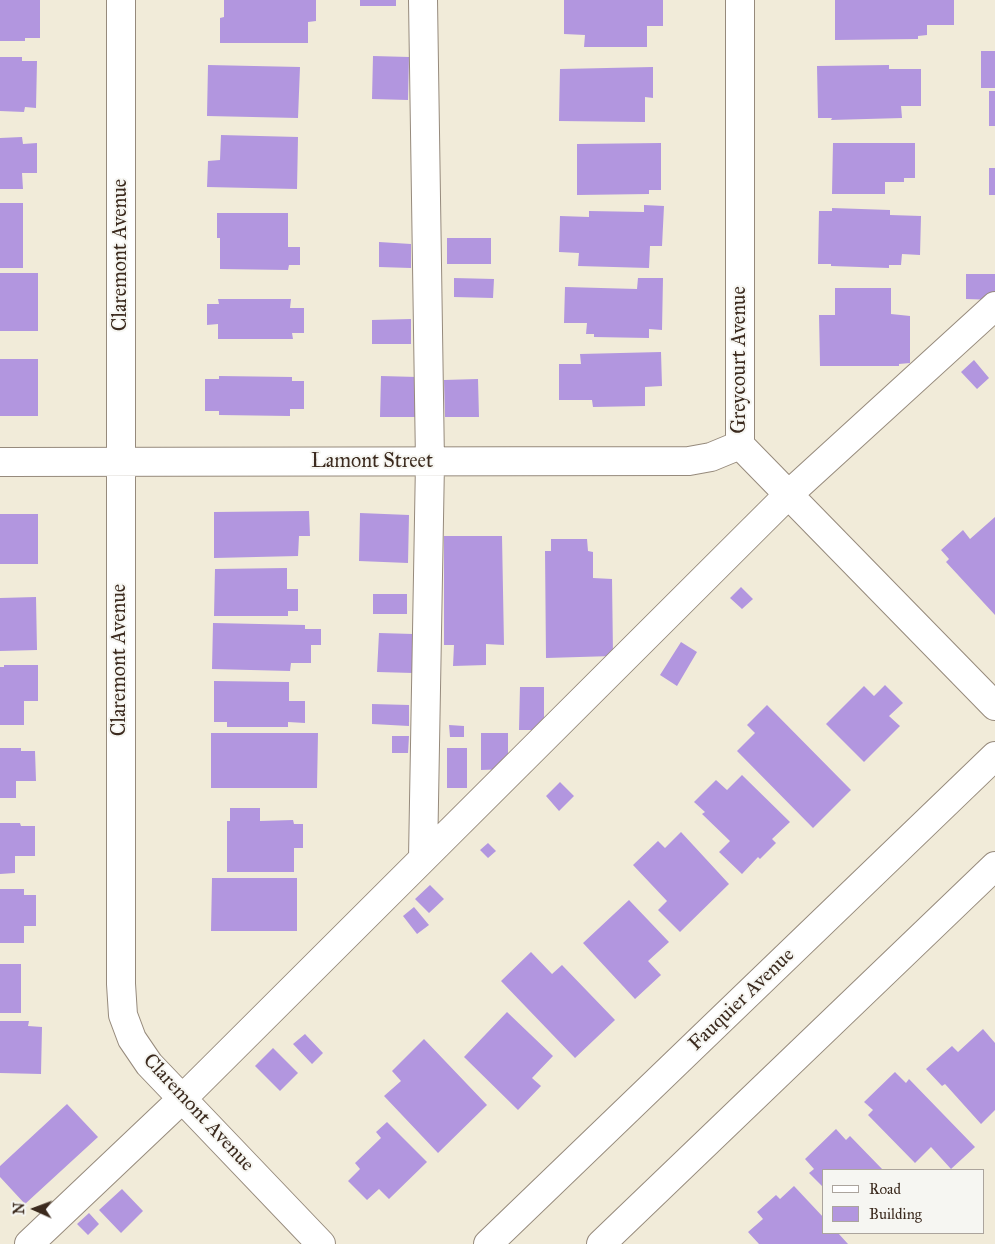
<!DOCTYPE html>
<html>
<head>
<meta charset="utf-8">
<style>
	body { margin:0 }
	#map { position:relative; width:995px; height:1244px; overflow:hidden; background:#f1ebd9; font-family:"IM FELL Great Primer",serif }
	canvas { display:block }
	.legend { position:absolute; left:822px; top:1169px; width:162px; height:65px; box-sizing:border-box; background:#f6f6f2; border:1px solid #aba49d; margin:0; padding:6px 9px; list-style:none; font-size:15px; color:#3b2a1e }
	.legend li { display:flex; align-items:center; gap:10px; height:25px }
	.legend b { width:25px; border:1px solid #aba49d }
	.north { position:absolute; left:10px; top:1184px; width:50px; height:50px; -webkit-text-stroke:4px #f6f6f2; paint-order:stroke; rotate:272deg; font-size:14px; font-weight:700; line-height:20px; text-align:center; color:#3b2a1e }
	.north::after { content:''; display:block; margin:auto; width:18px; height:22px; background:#3b2a1e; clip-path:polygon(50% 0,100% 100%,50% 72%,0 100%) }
</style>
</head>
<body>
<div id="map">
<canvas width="995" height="1244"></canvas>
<ul class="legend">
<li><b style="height:6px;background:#fff"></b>Road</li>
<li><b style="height:14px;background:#b296df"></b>Building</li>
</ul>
<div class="north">N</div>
</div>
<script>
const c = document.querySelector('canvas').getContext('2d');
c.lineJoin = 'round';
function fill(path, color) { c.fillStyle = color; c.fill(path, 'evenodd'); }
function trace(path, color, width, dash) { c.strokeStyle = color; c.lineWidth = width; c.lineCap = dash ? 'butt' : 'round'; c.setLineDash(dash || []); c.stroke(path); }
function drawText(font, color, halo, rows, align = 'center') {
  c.font = font + ' "IM FELL Great Primer",serif'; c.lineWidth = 4; c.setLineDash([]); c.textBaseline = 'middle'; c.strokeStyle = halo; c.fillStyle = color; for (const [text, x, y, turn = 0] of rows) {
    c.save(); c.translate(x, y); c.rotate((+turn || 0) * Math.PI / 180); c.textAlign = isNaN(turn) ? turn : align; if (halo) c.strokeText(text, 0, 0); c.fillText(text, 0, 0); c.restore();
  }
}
const building = new Path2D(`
	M 0,0 L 40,0 L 40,38 L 25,38 L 25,41 L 0,41 Z
	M 224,0 L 316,0 L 316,21 L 308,22 L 308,43 L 220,43 L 220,18 L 224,17 Z
	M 360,0 L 396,0 L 396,6 L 360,6 Z
	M 564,0 L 663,0 L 663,26 L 647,26 L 647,47 L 584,47 L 585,35 L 564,34 Z
	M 835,0 L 954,0 L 954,25 L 927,25 L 927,35 L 918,36 L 918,39 L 835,40 Z
	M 981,51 L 995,51 L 995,88 L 981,88 Z
	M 373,56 L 409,57 L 408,100 L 372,99 Z
	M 0,57 L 22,57 L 22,61 L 37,61 L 36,108 L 25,107 L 24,112 L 0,111 Z
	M 208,65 L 300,67 L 298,118 L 207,116 Z
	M 889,65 L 889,69 L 921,69 L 921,106 L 901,106 L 902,118 L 831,120 L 832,118 L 818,118 L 817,66 Z
	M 653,67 L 653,98 L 645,97 L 645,122 L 559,121 L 560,69 Z
	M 989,91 L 995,91 L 995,126 L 989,126 Z
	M 221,135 L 298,137 L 297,189 L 207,187 L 208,161 L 220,160 Z
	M 22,137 L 23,144 L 37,143 L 37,173 L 22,173 L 23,189 L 0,189 L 0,138 Z
	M 661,143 L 661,190 L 649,190 L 649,194 L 577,195 L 577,144 Z
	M 833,143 L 915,143 L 915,178 L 904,178 L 904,182 L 885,182 L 885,194 L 832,194 Z
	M 989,168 L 995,168 L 995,195 L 989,195 Z
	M 0,203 L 23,203 L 23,268 L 0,268 Z
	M 644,205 L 664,206 L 662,246 L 650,246 L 649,268 L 578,266 L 579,253 L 559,252 L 560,216 L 589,217 L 589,211 L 644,212 Z
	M 832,208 L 890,210 L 890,215 L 921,216 L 920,255 L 902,254 L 901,265 L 889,265 L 889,268 L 831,266 L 831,264 L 818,264 L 819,211 L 832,211 Z
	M 217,213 L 288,213 L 288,247 L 300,247 L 300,265 L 289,265 L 288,270 L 220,269 L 220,238 L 217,238 Z
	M 447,238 L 491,238 L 491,264 L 447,264 Z
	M 379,242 L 411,244 L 411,268 L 379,267 Z
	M 0,273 L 38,273 L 38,331 L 0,331 Z
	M 966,274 L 995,274 L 995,300 L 966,299 Z
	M 454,278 L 494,279 L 493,298 L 454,297 Z
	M 638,278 L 663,278 L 662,330 L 649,329 L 649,338 L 594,337 L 594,334 L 586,334 L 587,323 L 564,323 L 565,287 L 637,289 Z
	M 835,288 L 891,288 L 891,314 L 910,316 L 910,363 L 899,364 L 899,366 L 820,366 L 819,315 L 835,315 Z
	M 218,299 L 291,299 L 290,308 L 304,308 L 304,333 L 292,333 L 293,339 L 218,339 L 218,324 L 207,325 L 207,304 L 219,304 Z
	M 411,319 L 411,344 L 372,344 L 372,320 Z
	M 661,352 L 662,386 L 645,387 L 645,406 L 593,407 L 592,400 L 559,400 L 559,364 L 581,364 L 580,354 Z
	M 0,359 L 38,359 L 38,416 L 0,416 Z
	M 974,360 L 989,378 L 977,389 L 961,372 Z
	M 219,376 L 292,377 L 292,381 L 304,381 L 304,409 L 290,409 L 290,416 L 219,415 L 219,411 L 205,411 L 205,379 L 219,379 Z
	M 381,376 L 417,377 L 416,417 L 380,417 Z
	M 478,379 L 479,417 L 445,417 L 444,380 Z
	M 309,511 L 310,536 L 299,536 L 298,556 L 214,558 L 214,512 Z
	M 360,513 L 409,515 L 408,563 L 359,561 Z
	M 0,514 L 38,514 L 38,564 L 0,564 Z
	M 995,517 L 995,615 L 946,562 L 949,559 L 941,550 L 963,530 L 970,539 Z
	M 444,536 L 502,536 L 504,645 L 486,644 L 486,665 L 453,666 L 454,645 L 444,645 Z
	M 551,539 L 587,539 L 588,551 L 593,552 L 593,578 L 612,579 L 613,656 L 546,658 L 545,551 L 551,551 Z
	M 287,568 L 287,589 L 298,589 L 298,611 L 288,611 L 288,616 L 214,616 L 215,569 Z
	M 741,587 L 753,599 L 742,609 L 730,598 Z
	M 373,594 L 407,594 L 407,614 L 373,614 Z
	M 36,597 L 37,650 L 0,651 L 0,598 Z
	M 213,623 L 305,625 L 305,629 L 321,629 L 321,645 L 311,645 L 311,663 L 291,663 L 290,671 L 212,669 Z
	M 379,633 L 413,634 L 413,673 L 377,672 Z
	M 681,642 L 697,652 L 677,686 L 660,675 Z
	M 4,665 L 38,665 L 38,701 L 24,701 L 24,725 L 0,725 L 0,667 L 4,667 Z
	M 214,681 L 289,682 L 289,701 L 305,701 L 305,723 L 288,722 L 288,727 L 227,727 L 227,722 L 214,722 Z
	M 885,685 L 903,703 L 889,716 L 900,726 L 864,762 L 826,724 L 864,686 L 874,696 Z
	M 520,687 L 544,687 L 544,730 L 519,730 Z
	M 372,704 L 409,705 L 409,726 L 372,724 Z
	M 767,705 L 851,790 L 813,828 L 737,751 L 755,733 L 747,725 Z
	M 449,725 L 464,726 L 464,737 L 450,737 Z
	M 211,733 L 318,733 L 317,788 L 211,788 Z
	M 481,733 L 508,733 L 508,769 L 481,770 Z
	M 392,736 L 409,736 L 408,753 L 392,753 Z
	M 0,748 L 21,748 L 21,751 L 35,751 L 36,781 L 16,781 L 16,798 L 0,798 Z
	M 447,748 L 467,748 L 467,788 L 447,788 Z
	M 742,775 L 790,822 L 772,839 L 776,843 L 760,859 L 758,857 L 742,874 L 719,852 L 730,841 L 702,814 L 705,812 L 694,802 L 716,780 L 727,790 Z
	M 560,782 L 574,796 L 559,811 L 546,796 Z
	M 230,808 L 260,808 L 260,821 L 293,820 L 294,824 L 303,824 L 303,848 L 294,848 L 294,872 L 227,872 L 227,821 L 230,821 Z
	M 0,823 L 20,823 L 21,826 L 35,826 L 35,856 L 15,856 L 15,873 L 0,874 Z
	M 681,832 L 729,884 L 680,932 L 658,910 L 667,901 L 633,865 L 658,841 L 665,848 Z
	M 488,843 L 496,851 L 488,858 L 480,850 Z
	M 212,878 L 297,878 L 297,931 L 211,931 Z
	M 430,885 L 444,899 L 429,913 L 415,899 Z
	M 0,889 L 24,889 L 24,895 L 36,895 L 36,926 L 24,926 L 24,943 L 0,943 Z
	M 629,900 L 669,942 L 648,961 L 661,975 L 635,999 L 583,943 Z
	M 414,907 L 429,925 L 417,934 L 403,916 Z
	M 531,952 L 552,974 L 562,965 L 615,1020 L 575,1058 L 501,981 Z
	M 0,964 L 21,964 L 21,1013 L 0,1013 Z
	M 507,1012 L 553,1056 L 532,1078 L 541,1086 L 518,1110 L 464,1057 Z
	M 0,1021 L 29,1021 L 28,1026 L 42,1027 L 41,1074 L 0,1073 Z
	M 983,1029 L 995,1043 L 995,1110 L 981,1124 L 945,1084 L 942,1086 L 926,1069 L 952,1046 L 958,1052 Z
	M 305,1034 L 323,1053 L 312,1064 L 293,1044 Z
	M 424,1039 L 487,1105 L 438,1153 L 384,1096 L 401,1081 L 392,1071 Z
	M 273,1048 L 298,1073 L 280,1091 L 255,1066 Z
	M 895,1072 L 906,1083 L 909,1079 L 975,1147 L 951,1169 L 931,1147 L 915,1163 L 868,1115 L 873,1110 L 864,1102 Z
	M 67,1104 L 98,1137 L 25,1204 L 0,1177 L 0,1166 Z
	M 387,1122 L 427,1162 L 389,1199 L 379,1189 L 367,1200 L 348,1181 L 360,1169 L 355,1163 L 381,1138 L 376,1132 Z
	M 836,1129 L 846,1140 L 850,1136 L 883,1170 L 824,1170 L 824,1188 L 809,1173 L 814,1169 L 805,1159 Z
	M 794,1186 L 824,1218 L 824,1233 L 838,1233 L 848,1244 L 759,1244 L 748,1232 L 763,1219 L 757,1212 L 776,1195 L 780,1199 Z
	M 122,1189 L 143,1211 L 121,1233 L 99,1210 Z
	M 89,1213 L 99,1224 L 88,1235 L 77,1224 Z`);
const minor = new Path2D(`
	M 121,0 L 121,984 L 123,1015 L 132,1039 L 149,1064 L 321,1244
	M 423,0 L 430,462 L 423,858
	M 740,0 L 740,445 L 995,706
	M 0,462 L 689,461 L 711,457 L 740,445
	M 29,1244 L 183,1098 L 789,494 L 995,306
	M 488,1244 L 995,756
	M 601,1244 L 995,866`);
const streetNames = [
	["Claremont Avenue",121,255,-90],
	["Greycourt Avenue",740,360,-90],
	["Lamont Street",372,462],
	["Claremont Avenue",120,660,-90],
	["Fauquier Avenue",742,1000,-44],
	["Claremont Avenue",198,1113,47]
];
fill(building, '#b296df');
trace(minor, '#968a7c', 30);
trace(minor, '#fff', 28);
drawText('20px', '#3b2a1e', '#f6f6f2', streetNames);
</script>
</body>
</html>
